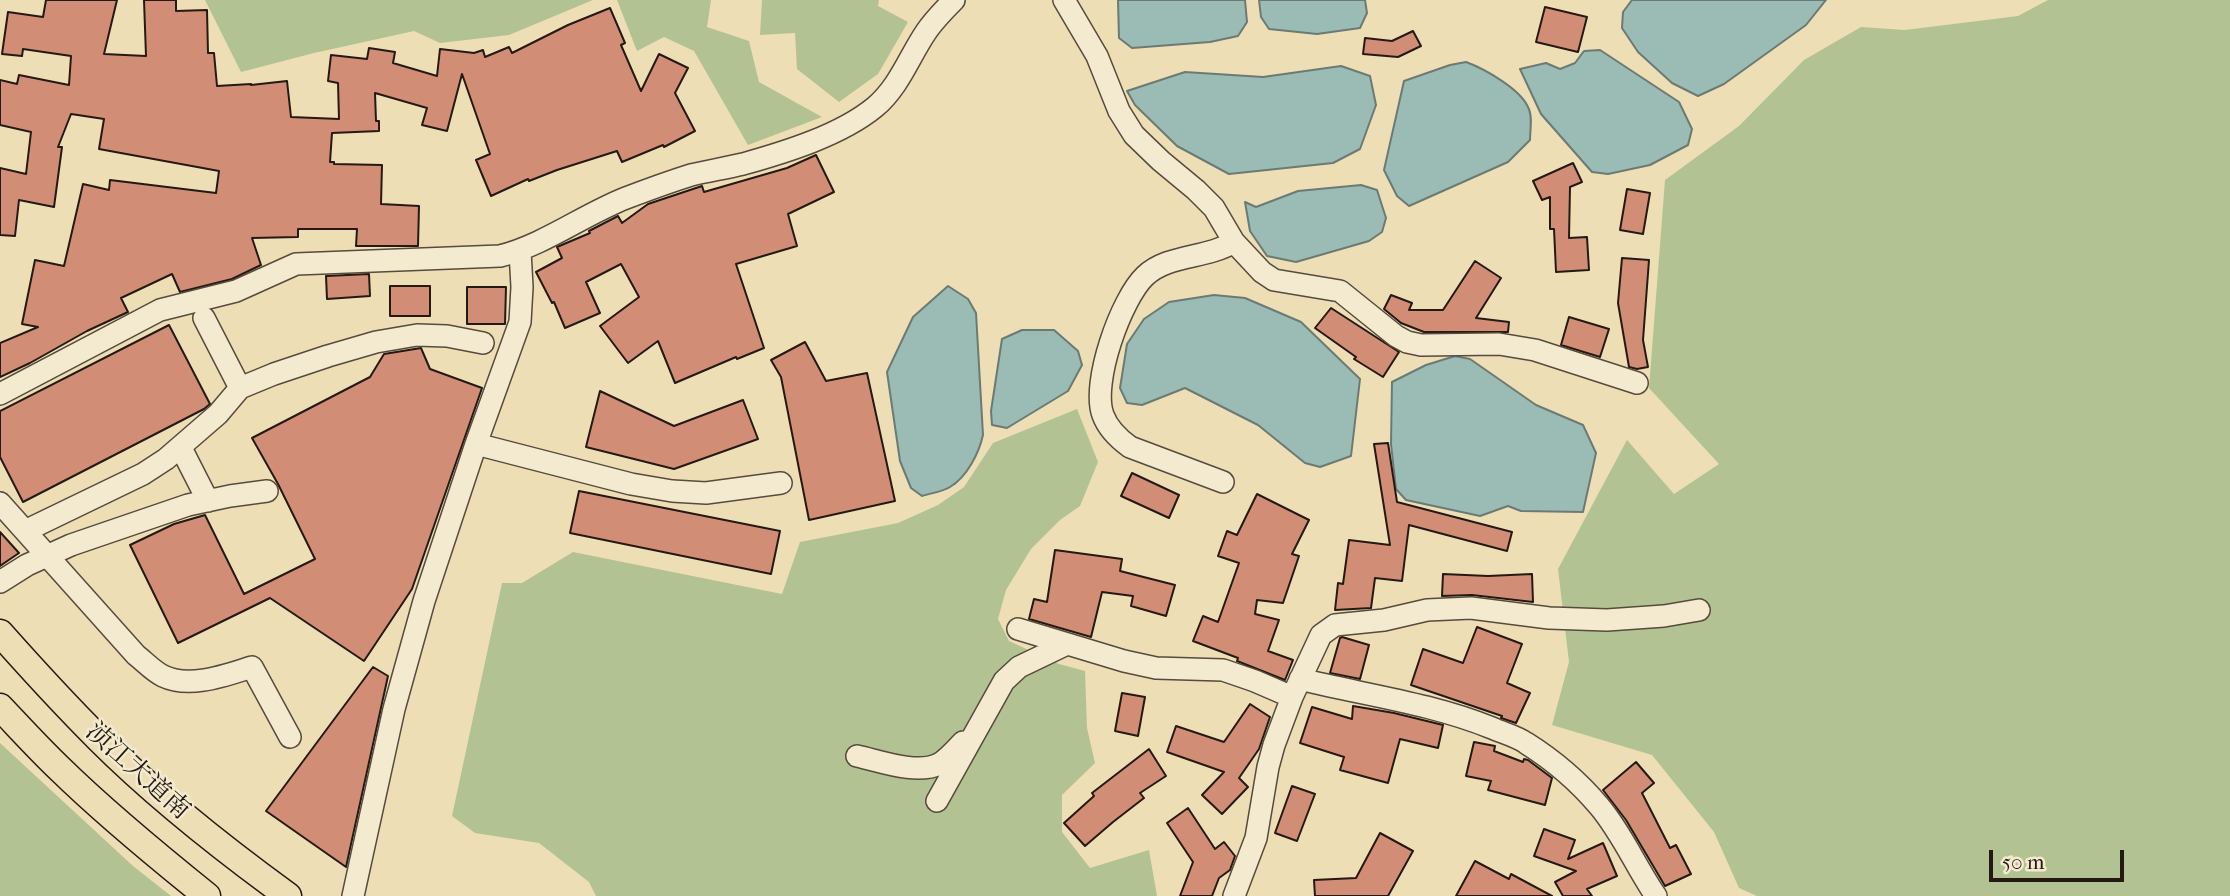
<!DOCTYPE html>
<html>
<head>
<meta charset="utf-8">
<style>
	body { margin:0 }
	#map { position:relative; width:2230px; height:896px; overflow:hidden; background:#eddeb5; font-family:"IM FELL French Canon",serif }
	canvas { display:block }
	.scale { position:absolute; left:1989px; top:850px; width:135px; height:32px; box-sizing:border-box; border:4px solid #241a13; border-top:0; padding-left:9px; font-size:21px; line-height:24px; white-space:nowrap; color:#241a13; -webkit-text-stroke:5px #f3eacf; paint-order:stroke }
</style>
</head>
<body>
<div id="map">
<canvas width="2230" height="896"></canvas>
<div class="scale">50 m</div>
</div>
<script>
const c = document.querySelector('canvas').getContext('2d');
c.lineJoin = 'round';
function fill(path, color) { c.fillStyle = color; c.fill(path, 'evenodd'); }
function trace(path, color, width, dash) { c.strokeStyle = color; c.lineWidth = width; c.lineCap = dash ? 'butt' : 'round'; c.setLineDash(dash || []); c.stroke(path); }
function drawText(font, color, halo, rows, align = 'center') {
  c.font = font + ' "IM FELL French Canon","Noto Serif SC",serif'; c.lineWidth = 5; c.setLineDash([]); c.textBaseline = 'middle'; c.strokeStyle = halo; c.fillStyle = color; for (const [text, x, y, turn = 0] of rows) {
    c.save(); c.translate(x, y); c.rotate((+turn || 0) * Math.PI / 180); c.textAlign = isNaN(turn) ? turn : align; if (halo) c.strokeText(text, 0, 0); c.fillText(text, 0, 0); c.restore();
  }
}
const green = new Path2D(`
	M 205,0 L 593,0 L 509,35 L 440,43 L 414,31 L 314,53 L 241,72 Z
	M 617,0 L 711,0 L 707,27 L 749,41 L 759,82 L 822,117 L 748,145 L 694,51 L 664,37 L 637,51 Z
	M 762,0 L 879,0 L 878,6 L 908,22 L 878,74 L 839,102 L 797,69 L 795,33 L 760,35 Z
	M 2048,0 L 2230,0 L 2230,896 L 1757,896 L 1739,888 L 1714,832 L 1652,755 L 1552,725 L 1569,662 L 1558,569 L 1627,440 L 1674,494 L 1719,464 L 1649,388 L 1665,180 L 1739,126 L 1804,60 L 1861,27 L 1905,30 L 2018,16 Z
	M 1077,409 L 1098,462 L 1080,506 L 1060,520 L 1031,549 L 1006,590 L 998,619 L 1009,641 L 1059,664 L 1085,671 L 1087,728 L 1095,763 L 1062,795 L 1062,832 L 1090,868 L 1149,850 L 1157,896 L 596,896 L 589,882 L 539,843 L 475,833 L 452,816 L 502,583 L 522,583 L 573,552 L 782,594 L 800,542 L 898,523 L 938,505 L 964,487 L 993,443 Z
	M 0,743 L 133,866 L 171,896 L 0,896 Z`);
const water = new Path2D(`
	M 1118,0 L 1245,0 L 1247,22 L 1238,36 L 1210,42 L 1132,48 L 1119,38 Z
	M 1259,0 L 1365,0 L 1367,13 L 1360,28 L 1317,34 L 1269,29 L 1261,17 Z
	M 1632,0 L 1826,0 L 1806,25 L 1724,84 L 1698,96 L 1672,83 L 1638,52 L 1622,28 L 1623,12 Z
	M 1600,50 L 1679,102 L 1692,129 L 1688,145 L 1650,165 L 1608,174 L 1592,172 L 1541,114 L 1520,69 L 1546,63 L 1560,69 L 1575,63 L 1584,51 Z
	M 1466,62 C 1485,69 1520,89 1528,107 C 1533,116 1530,130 1530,140 L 1508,162 L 1409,206 L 1397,196 L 1384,170 L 1404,81 L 1450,65 Z
	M 1341,66 L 1370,76 L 1376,105 L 1360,149 L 1333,163 L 1229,174 L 1177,146 L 1135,105 L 1127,91 L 1185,72 L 1263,77 Z
	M 1361,185 L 1377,190 L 1386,218 L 1382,232 L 1369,241 L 1296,262 L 1267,256 L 1250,231 L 1245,202 L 1256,207 L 1298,191 Z
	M 948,286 L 968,299 L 976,313 L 983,435 C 979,453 967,477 950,487 C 942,492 931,493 922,496 L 911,488 L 900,461 L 887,372 L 913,317 Z
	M 1214,295 L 1245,298 L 1301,322 L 1360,379 L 1351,456 L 1320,467 L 1305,463 L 1258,425 L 1185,388 L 1142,405 L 1127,403 L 1120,388 L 1127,344 L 1144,319 L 1169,302 Z
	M 1022,330 L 1054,330 L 1078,351 L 1082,365 L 1068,391 L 1007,428 L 992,425 L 991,411 L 1002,339 Z
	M 1455,356 L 1470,359 L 1536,405 L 1583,425 L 1596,453 L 1583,512 L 1521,511 L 1508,506 L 1480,516 L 1406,500 L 1396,489 L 1391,444 L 1392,382 L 1426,365 Z`);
const building = new Path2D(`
	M 46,0 L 117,0 L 104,54 L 146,56 L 144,0 L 176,0 L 176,11 L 207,10 L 208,53 L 214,53 L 217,86 L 251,84 L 251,85 L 287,81 L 291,117 L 339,119 L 338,83 L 328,81 L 331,55 L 367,59 L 369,48 L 395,52 L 393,63 L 437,76 L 440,49 L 474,53 L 483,50 L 485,57 L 509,47 L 512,53 L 568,25 L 610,8 L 625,43 L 621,45 L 641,91 L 659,54 L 688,68 L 675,93 L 695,131 L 664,147 L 663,145 L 622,162 L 617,151 L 557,170 L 529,181 L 528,179 L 491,196 L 476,160 L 490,154 L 462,74 L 447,131 L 422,125 L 427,108 L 375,93 L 376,121 L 379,121 L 379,131 L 332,133 L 330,162 L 334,162 L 334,164 L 382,165 L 381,204 L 419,206 L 418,246 L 356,246 L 357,229 L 298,229 L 298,237 L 252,238 L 261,265 L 232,279 L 180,292 L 172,274 L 121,298 L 128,312 L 87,331 L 30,363 L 0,377 L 0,343 L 38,327 L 22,324 L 35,260 L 64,266 L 83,184 L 109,190 L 110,180 L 216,193 L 219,171 L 99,149 L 104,119 L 71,114 L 58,147 L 62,147 L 54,207 L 19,200 L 15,236 L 0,235 L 0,168 L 26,174 L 31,132 L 0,125 L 0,80 L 17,84 L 19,75 L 69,85 L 71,56 L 23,49 L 22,56 L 2,54 L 8,12 L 43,17 Z
	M 1545,7 L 1587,17 L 1578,52 L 1536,42 Z
	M 1413,31 L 1421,46 L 1398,57 L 1363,54 L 1365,38 L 1392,41 Z
	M 816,155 L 834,192 L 788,214 L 797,246 L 736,264 L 764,348 L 737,359 L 736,357 L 675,383 L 658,341 L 628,363 L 600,326 L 639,297 L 621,264 L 586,282 L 600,313 L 565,328 L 554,302 L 552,303 L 536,272 L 562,258 L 557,247 L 590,233 L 589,231 L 618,216 L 622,223 L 648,204 L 702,186 L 704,192 L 787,168 Z
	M 1573,163 L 1582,182 L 1570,187 L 1569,238 L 1587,237 L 1589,270 L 1556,272 L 1554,229 L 1550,229 L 1550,197 L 1542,200 L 1533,181 Z
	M 1627,189 L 1650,193 L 1643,234 L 1620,230 Z
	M 1622,258 L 1649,260 L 1643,340 L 1648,367 L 1637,369 L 1629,367 L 1618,303 Z
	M 1475,261 L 1501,278 L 1476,318 L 1509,322 L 1508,332 L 1424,332 L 1401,323 L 1384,309 L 1391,295 L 1412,303 L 1409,310 L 1443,310 Z
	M 369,274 L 370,296 L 327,299 L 326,276 Z
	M 390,286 L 430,286 L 430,316 L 390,316 Z
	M 467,287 L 506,287 L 505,324 L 467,324 Z
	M 1331,308 L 1399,352 L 1383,377 L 1354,359 L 1356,357 L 1315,328 Z
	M 1569,317 L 1609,329 L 1600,357 L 1561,345 Z
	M 169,325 L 210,404 L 204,409 L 23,502 L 0,457 L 0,411 Z
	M 805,342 L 826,381 L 867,373 L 895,501 L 809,520 L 781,377 L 771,360 Z
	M 421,348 L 430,369 L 482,388 L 412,589 L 364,661 L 270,598 L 178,643 L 130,545 L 174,524 L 205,515 L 244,594 L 315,559 L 278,484 L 252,438 L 370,377 L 384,354 Z
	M 600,391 L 674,426 L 743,400 L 758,439 L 674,469 L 586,447 Z
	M 1388,443 L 1397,502 L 1512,532 L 1507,551 L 1409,525 L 1402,581 L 1375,578 L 1371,608 L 1335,610 L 1338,583 L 1343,584 L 1349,540 L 1390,545 L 1374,444 Z
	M 1132,473 L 1179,495 L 1169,518 L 1121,496 Z
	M 579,491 L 780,531 L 771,574 L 570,533 Z
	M 1257,494 L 1309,520 L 1292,554 L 1299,556 L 1283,603 L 1257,600 L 1255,614 L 1279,620 L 1268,651 L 1293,660 L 1285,680 L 1237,661 L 1238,658 L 1193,641 L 1203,616 L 1218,622 L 1239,563 L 1218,556 L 1227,531 L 1237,535 Z
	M 0,532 L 19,553 L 0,566 Z
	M 1055,550 L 1122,559 L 1120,571 L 1175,585 L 1166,616 L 1131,606 L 1133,596 L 1102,592 L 1091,637 L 1029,619 L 1034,599 L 1047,602 Z
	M 1443,574 L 1488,576 L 1532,574 L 1533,602 L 1472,595 L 1442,596 Z
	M 1477,627 L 1522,644 L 1507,683 L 1530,693 L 1516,723 L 1501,718 L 1502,716 L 1411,685 L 1423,649 L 1463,663 Z
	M 1342,637 L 1369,645 L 1360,679 L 1330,673 L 1340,638 Z
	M 373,667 L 388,676 L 346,867 L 266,811 Z
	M 1122,693 L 1145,697 L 1138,736 L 1115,731 Z
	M 1250,704 L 1270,717 L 1259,749 L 1239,778 L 1248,787 L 1222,814 L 1202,795 L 1224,772 L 1167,752 L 1176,726 L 1224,742 Z
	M 1353,706 L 1394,713 L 1443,725 L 1438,748 L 1400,739 L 1388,783 L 1340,770 L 1344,757 L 1300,743 L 1312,707 L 1352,719 Z
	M 1474,742 L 1495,746 L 1494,751 L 1523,762 L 1524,759 L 1528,760 L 1552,778 L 1545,805 L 1488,790 L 1491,781 L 1466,776 Z
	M 1149,749 L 1166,776 L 1140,793 L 1144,798 L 1113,822 L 1085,846 L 1064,823 L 1094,796 L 1092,793 Z
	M 1636,762 L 1654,783 L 1642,793 L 1670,848 L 1676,845 L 1691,874 L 1665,886 L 1626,820 L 1603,790 Z
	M 1292,786 L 1315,794 L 1297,841 L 1275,833 Z
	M 1188,808 L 1215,849 L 1224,842 L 1235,856 L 1230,870 L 1219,878 L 1212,896 L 1180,896 L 1193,862 L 1167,823 Z
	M 1544,829 L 1575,840 L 1568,859 L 1603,843 L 1617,876 L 1587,889 L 1592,896 L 1563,896 L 1555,882 L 1576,871 L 1534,856 Z
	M 1380,833 L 1413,851 L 1388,896 L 1315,896 L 1314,880 L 1356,878 Z
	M 1475,861 L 1509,879 L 1511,874 L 1552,896 L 1456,896 Z`);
const minor = new Path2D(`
	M 1064,0 L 1097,56 L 1119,111 L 1134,135 L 1161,161 L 1196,190 L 1214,208 L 1234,242 L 1262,272 L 1274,280 L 1340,291 L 1396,336 L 1407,342 L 1421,345 L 1499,344 L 1535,350 L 1637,383
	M 204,318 L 240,388
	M 0,394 L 160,310 L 236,291 L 296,264 L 500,256 C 544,245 583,215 626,198 C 647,190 669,182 691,175 C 708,171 726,168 743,164 C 786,152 841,135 875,107 C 899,87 909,57 926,32 C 934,20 944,10 954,0
	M 476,444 L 631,484 L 672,491 L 706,493 L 781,483
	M 181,448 L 208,501
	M 1223,482 L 1130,447 C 1119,439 1108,429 1103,415 C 1091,383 1121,299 1145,276 C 1168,254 1206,259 1234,242
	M 0,503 L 136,655 C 145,662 153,671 163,676 C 190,689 226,675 252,667 L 290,737
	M 25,531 L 143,474 L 166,459 L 218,414 L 240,388 L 274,374 L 328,356 L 376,342 L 417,335 L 447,336 L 483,343
	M 0,582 L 27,565 L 71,545 L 188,505 L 230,496 L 267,491
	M 1018,629 L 1124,661 L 1156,668 L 1223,670 L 1255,681 L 1292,697
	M 1300,679 C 1365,695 1430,703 1492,728 C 1503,733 1516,736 1526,743 C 1553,760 1578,781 1599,806 C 1622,833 1636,867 1656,896
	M 857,756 C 880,761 917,775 939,764 C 948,759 956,749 963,742
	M 937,801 L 1004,681 L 1019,667 L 1067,644
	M 353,896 L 394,709 L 424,601 L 476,444 L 520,322 L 522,287 L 520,251
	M 1234,896 L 1256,838 L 1268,767 L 1274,745 L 1292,697 L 1321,635 L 1335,625 L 1384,620 L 1427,610 L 1471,608 L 1549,618 L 1607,620 L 1664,616 L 1699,610`);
const major = new Path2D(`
	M 0,633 C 32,669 65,705 99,739 C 156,796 222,848 288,896
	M 0,707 C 20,728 39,749 60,769 C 106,814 156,855 207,896`);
const streetNames = [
	["浈江大道南",137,772,42]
];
fill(green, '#b3c292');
fill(water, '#9bbbb5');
trace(water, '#6b7b74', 2);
fill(building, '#d28d76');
trace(building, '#241a13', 2);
trace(minor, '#564b3c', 24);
trace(major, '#241a13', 29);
trace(minor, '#f3eacf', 21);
trace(major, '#eddeb5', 26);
drawText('26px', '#241a13', '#f3eacf', streetNames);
</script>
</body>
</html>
